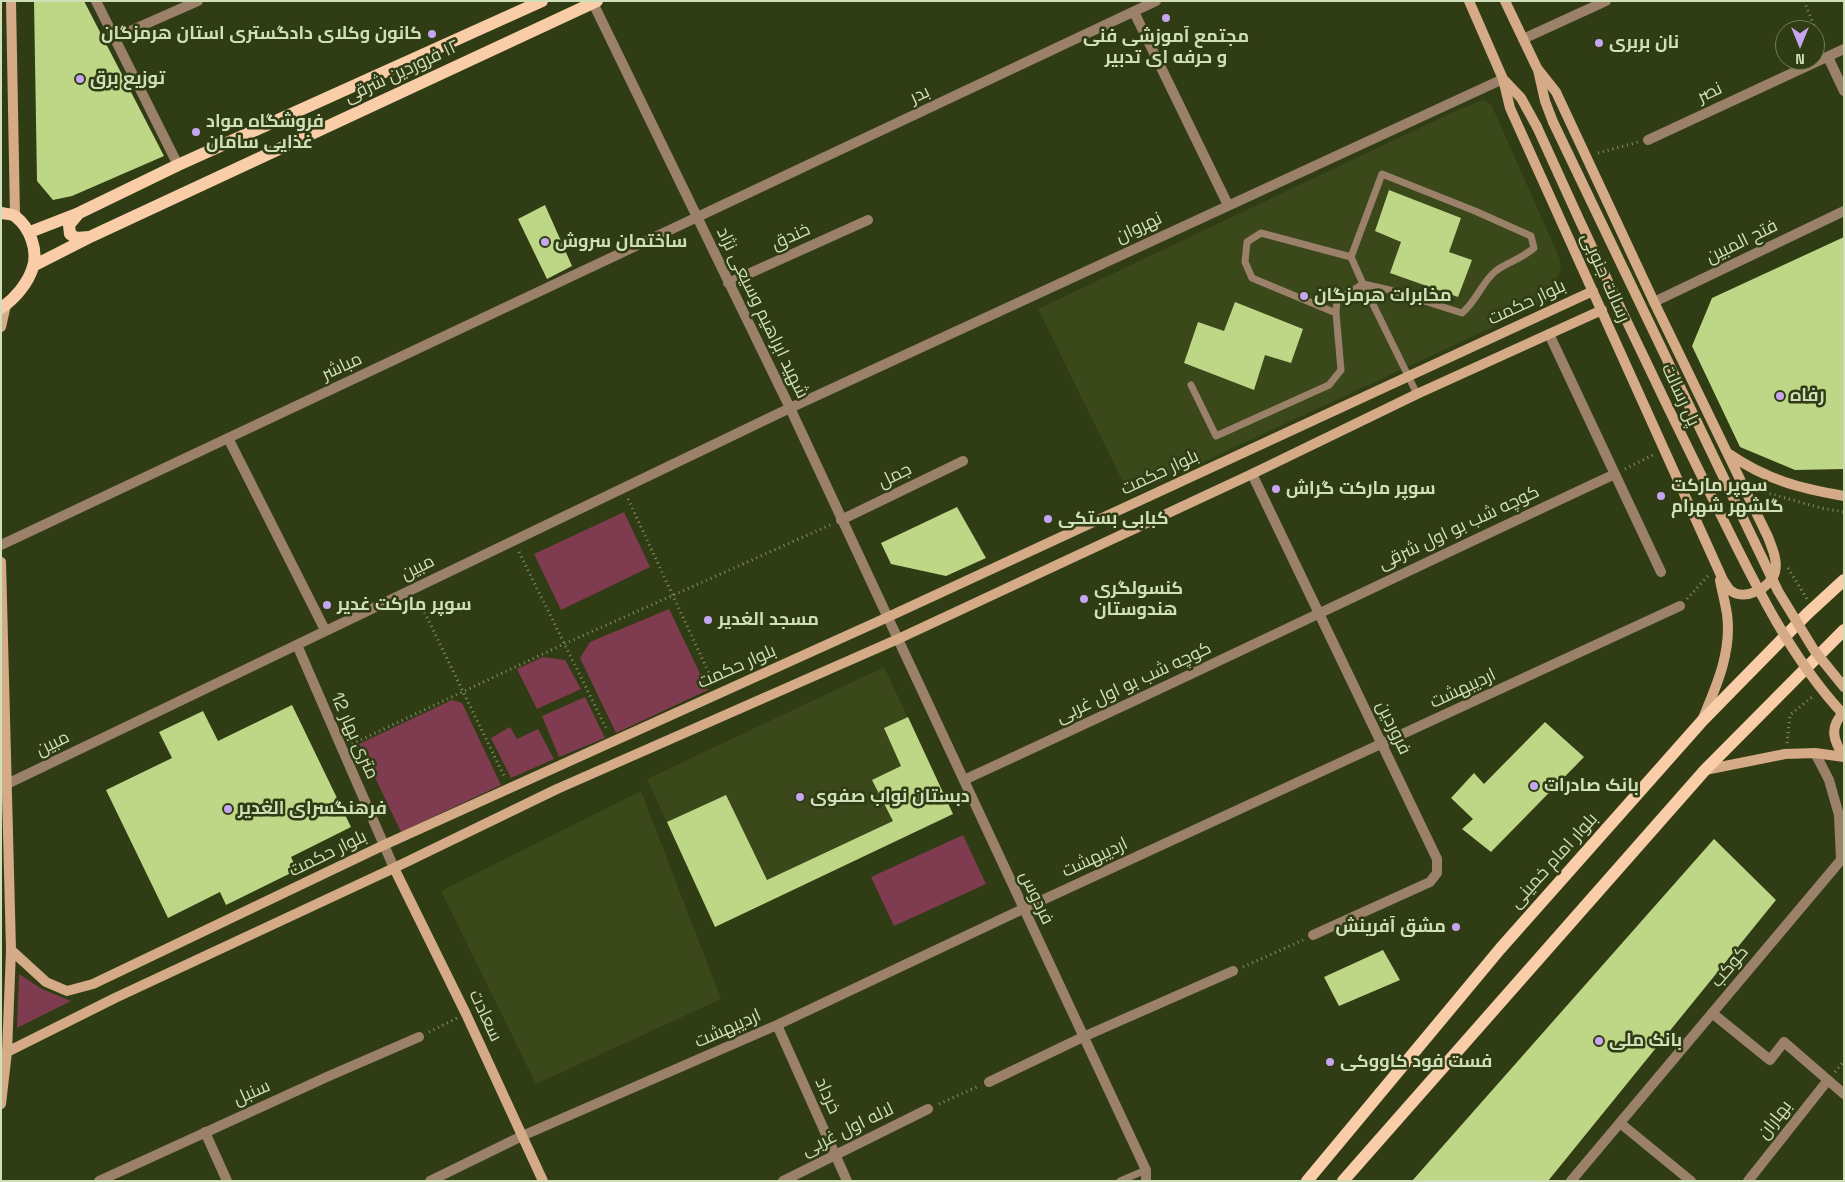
<!DOCTYPE html>
<html>
<head>
<meta charset="utf-8">
<style>
	body { margin:0 }
	#map { position:relative; width:1845px; height:1182px; overflow:hidden; background:#303c13; font-family:"Space Grotesk",sans-serif }
	canvas { display:block }
	.frame { position:absolute; inset:0; border:2px solid #d1dfb8; pointer-events:none }
	.north { position:absolute; left:1775px; top:20px; width:50px; height:50px; box-sizing:border-box; background:#303c13; border:1px solid #707d55; border-radius:50%; rotate:180deg; font-size:14px; font-weight:700; line-height:20px; text-align:center; color:#d1dfb8 }
	.north::after { content:''; display:block; margin:auto; width:18px; height:22px; background:#c6a6f0; clip-path:polygon(50% 0,100% 100%,50% 72%,0 100%) }
</style>
</head>
<body>
<div id="map">
<canvas width="1845" height="1182"></canvas>
<div class="frame"></div>
<div class="north">N</div>
</div>
<script>
const c = document.querySelector('canvas').getContext('2d');
c.lineJoin = 'round';
function fill(path, color) { c.fillStyle = color; c.fill(path, 'evenodd'); }
function trace(path, color, width, dash) { c.strokeStyle = color; c.lineWidth = width; c.lineCap = dash ? 'butt' : 'round'; c.setLineDash(dash || []); c.stroke(path); }
function drawText(font, color, halo, rows, align = 'center') {
  c.font = font + ' "Space Grotesk",Cairo,sans-serif'; c.lineWidth = 5; c.setLineDash([]); c.textBaseline = 'middle'; c.strokeStyle = halo; c.fillStyle = color; for (const [text, x, y, turn = 0] of rows) {
    c.save(); c.translate(x, y); c.rotate((+turn || 0) * Math.PI / 180); c.textAlign = isNaN(turn) ? turn : align; if (halo) c.strokeText(text, 0, 0); c.fillText(text, 0, 0); c.restore();
  }
}
const built = new Path2D(`
	M 1483,100 L 1491,104 L 1559,257 L 1561,267 L 1559,275 L 1554,283 L 1542,292 L 1538,306 L 1130,496 L 1038,309 L 1451,113 Z
	M 884,667 L 953,814 L 715,927 L 647,779 Z
	M 641,791 L 721,999 L 536,1084 L 441,891 Z`);
const green = new Path2D(`
	M 624,512 L 650,567 L 561,610 L 534,554 Z
	M 669,609 L 708,690 L 616,733 L 580,658 L 590,642 Z
	M 543,657 L 565,660 L 581,689 L 537,709 L 517,669 Z
	M 585,697 L 605,738 L 559,757 L 542,716 Z
	M 452,700 L 462,703 L 501,785 L 401,832 L 359,744 Z
	M 510,727 L 517,739 L 538,729 L 554,759 L 511,778 L 491,738 Z
	M 963,835 L 986,884 L 894,926 L 871,877 Z
	M 19,974 L 42,989 L 71,1001 L 17,1028 Z`);
const building = new Path2D(`
	M 34,1 L 84,1 L 164,156 L 72,196 L 53,200 L 37,181 Z
	M 1389,190 L 1461,218 L 1449,252 L 1472,260 L 1458,297 L 1390,273 L 1401,242 L 1375,231 Z
	M 545,205 L 572,266 L 547,279 L 518,219 Z
	M 1844,237 L 1844,469 L 1795,470 L 1740,447 L 1692,346 L 1712,298 Z
	M 1235,302 L 1303,329 L 1291,363 L 1265,355 L 1254,390 L 1184,363 L 1198,322 L 1224,331 Z
	M 957,507 L 986,558 L 946,576 L 891,564 L 881,543 Z
	M 292,705 L 351,827 L 291,857 L 297,870 L 226,905 L 220,892 L 168,918 L 106,790 L 172,758 L 159,732 L 203,711 L 218,741 Z
	M 908,717 L 953,814 L 715,927 L 667,822 L 726,795 L 767,880 L 893,821 L 872,780 L 901,766 L 884,728 Z
	M 1545,722 L 1584,757 L 1491,852 L 1462,829 L 1473,819 L 1451,798 L 1474,773 L 1484,784 Z
	M 1714,839 L 1776,900 L 1548,1181 L 1412,1181 Z
	M 1383,950 L 1400,980 L 1339,1006 L 1324,977 Z`);
const path = new Path2D(`
	M 1804,1 L 1823,47
	M 1598,153 L 1638,142
	M 1625,469 L 1653,455
	M 1760,491 L 1821,508 L 1844,512
	M 628,499 L 714,684
	M 519,552 L 607,730
	M 1788,568 L 1807,599
	M 418,599 L 505,778
	M 1687,599 L 1708,576
	M 1787,743 L 1790,715 L 1812,697
	M 352,744 L 564,644 L 830,525
	M 1243,967 L 1303,940
	M 429,1032 L 457,1018
	M 1835,1072 L 1844,1061
	M 939,1104 L 979,1086`);
const lane = new Path2D(`
	M 1336,313 L 1252,278 L 1245,262 L 1247,242 L 1261,233 L 1351,257
	M 1191,385 L 1216,436 L 1329,385 L 1341,370 L 1336,313 L 1337,300 L 1363,284 L 1390,290 L 1462,313 C 1477,301 1482,281 1497,270 C 1509,262 1521,259 1534,248 L 1531,236 L 1475,211 L 1382,174 L 1351,257 L 1363,284 L 1417,394
	M 1120,1181 L 1146,1170`);
const street = new Path2D(`
	M 96,1 L 178,165
	M 593,3 L 790,408 L 1146,1170 L 1146,1181
	M 1134,12 L 1228,205
	M 114,38 L 198,1
	M 1523,39 L 1606,1
	M 1828,57 L 1844,91
	M 1648,140 L 1844,49
	M 728,283 L 868,220
	M 1654,302 L 1844,211
	M 1549,334 L 1661,572
	M 228,438 L 325,630
	M 1252,474 L 1437,859 L 1437,873 L 1430,882 L 1313,935
	M 841,520 L 963,461
	M 1,545 L 1156,1
	M 297,645 L 394,868
	M 964,780 C 1182,680 1398,575 1615,474
	M 7,784 L 790,408 L 1503,79
	M 1712,1013 L 1770,1060 L 1784,1042 L 1844,1094
	M 777,1025 L 847,1181
	M 989,1082 L 1083,1037 L 1233,971
	M 1620,1123 L 1691,1181
	M 205,1132 L 227,1181
	M 99,1181 L 329,1076 L 419,1037
	M 430,1181 L 522,1136 L 777,1025 L 1023,909 L 1680,606
	M 783,1181 L 928,1109
	M 1571,1181 L 1841,860 L 1839,815 L 1829,780 L 1815,753
	M 1748,1181 L 1828,1080`);
const secondary = new Path2D(`
	M 11,1 L 15,216
	M 1469,1 L 1503,79 L 1510,108 L 1723,580 C 1725,583 1727,587 1730,590 C 1744,602 1771,588 1775,572 C 1778,560 1772,548 1768,537 L 1654,302 L 1556,92 L 1537,68 L 1505,1
	M 1538,70 L 1545,101 L 1553,122
	M 1504,80 L 1521,98 L 1537,127
	M 1,327 L 6,305
	M 1729,454 C 1767,480 1799,488 1844,496
	M 1,562 L 11,950 L 7,1052 L 1,1104
	M 1844,712 C 1829,727 1833,740 1844,757
	M 1703,718 C 1717,685 1732,651 1727,614 C 1725,602 1722,591 1720,580
	M 1705,770 L 1785,754 L 1815,753 L 1844,757
	M 394,868 L 466,1014 L 543,1181
	M 11,950 L 46,982 L 67,991 L 93,984 L 384,845 L 888,617 L 1593,291
	M 7,1052 L 115,998 L 394,868 L 557,789 L 898,639 L 1252,474 L 1417,394 L 1602,310`);
const primary = new Path2D(`
	M 1,213 C 6,214 13,214 16,217 C 30,228 38,250 33,267 C 28,283 15,299 1,308
	M 79,213 L 69,225 L 70,234 L 76,238 L 89,237
	M 30,232 L 79,213 L 178,165 L 542,1
	M 33,266 L 92,236 L 597,1
	M 1307,1181 L 1500,949 L 1703,720 L 1807,614 L 1844,580
	M 1343,1181 L 1705,770 L 1844,630`);
const secondaryBridge = new Path2D(`
	M 1553,122 L 1778,591 L 1814,650 L 1844,687
	M 1537,127 C 1592,249 1649,370 1708,489 C 1747,567 1784,651 1844,715`);
const markers = [
	[1166,18,5,"#c6a6f0"],
	[432,34,5,"#c6a6f0"],
	[1599,43,5,"#c6a6f0"],
	[80,79,5,"#c6a6f0"],
	[196,132,5,"#c6a6f0"],
	[545,242,5,"#c6a6f0"],
	[1304,296,5,"#c6a6f0"],
	[1780,396,5,"#c6a6f0"],
	[1276,489,5,"#c6a6f0"],
	[1661,496,5,"#c6a6f0"],
	[1048,519,5,"#c6a6f0"],
	[1084,599,5,"#c6a6f0"],
	[327,605,5,"#c6a6f0"],
	[708,620,5,"#c6a6f0"],
	[1534,786,5,"#c6a6f0"],
	[800,797,5,"#c6a6f0"],
	[228,809,5,"#c6a6f0"],
	[1456,927,5,"#c6a6f0"],
	[1599,1041,5,"#c6a6f0"],
	[1330,1062,5,"#c6a6f0"]
];
const poiNames = [
	["کانون وکلای دادگستری استان هرمزگان",422,34,"right"],
	["مجتمع آموزشی فنی",1166,37,"center"],
	["و حرفه ای تدبیر",1166,58,"center"],
	["نان بربری",1609,43],
	["توزیع برق",90,79],
	["فروشگاه مواد",206,122],
	["غذایی سامان",206,143],
	["ساختمان سروش",555,242],
	["مخابرات هرمزگان",1314,296],
	["رفاه",1790,396],
	["سوپر مارکت",1671,486],
	["گلشهر شهرام",1671,507],
	["سوپر مارکت گراش",1286,489],
	["کبابی بستکی",1058,519],
	["کنسولگری",1094,589],
	["هندوستان",1094,610],
	["سوپر مارکت غدیر",337,605],
	["مسجد الغدیر",718,620],
	["بانک صادرات",1544,786],
	["دبستان نواب صفوی",810,797],
	["فرهنگسرای الغدیر",238,809],
	["مشق آفرینش",1446,927,"right"],
	["بانک ملی",1609,1041],
	["فست فود کاووکی",1340,1062]
];
const streetNames = [
	["١٢ فروردین شرقی",402,72,-25],
	["نصر",1710,93,-25],
	["بدر",920,95,-25],
	["نهروان",1139,228,-25],
	["خندق",791,237,-24],
	["فتح المبین",1742,242,-26],
	["رسالت جنوبی",1605,278,66],
	["بلوار حکمت",1527,303,-25],
	["شهید ابراهیم وسیعی نژاد",762,313,64],
	["مباشر",342,367,-25],
	["پل رسالت",1680,395,65],
	["بلوار حکمت",1160,473,-25],
	["جمل",895,476,-26],
	["کوچه شب بو اول شرقی",1459,528,-25],
	["مبین",418,568,-26],
	["بلوار حکمت",737,667,-24],
	["کوچه شب بو اول غربی",1134,683,-25],
	["اردیبهشت",1463,689,-25],
	["فروردین",1393,728,64],
	["12 متری بهار",354,736,66],
	["مبین",53,744,-26],
	["بلوار حکمت",328,854,-26],
	["اردیبهشت",1095,858,-25],
	["بلوار امام خمینی",1554,861,-48],
	["فردوس",1036,898,65],
	["کوکب",1730,967,-50],
	["سعادت",485,1016,65],
	["اردیبهشت",728,1029,-24],
	["سنبل",252,1093,-24],
	["خرداد",827,1096,66],
	["بهاران",1775,1120,-52],
	["لاله اول غربی",848,1130,-26]
];
fill(built, '#3b481a');
fill(green, '#7f3b4f');
fill(building, '#bdd787');
trace(path, '#85926a', 3, [1, 4]);
trace(lane, '#9b816a', 7);
trace(street, '#9b816a', 10);
trace(secondary, '#d4ab86', 10);
trace(primary, '#f8cda8', 12);
trace(secondaryBridge, '#d4ab86', 10);
for (const [x, y, r, color] of markers) { const dot = new Path2D(); dot.arc(x, y, r, 0, 2 * Math.PI); c.fillStyle = color; c.fill(dot); trace(dot, '#303c13', 2); }
drawText('bold 18px', '#d1dfb8', '#303c13', poiNames, 'left');
drawText('18px', '#d1dfb8', '#303c13', streetNames);
</script>
</body>
</html>
